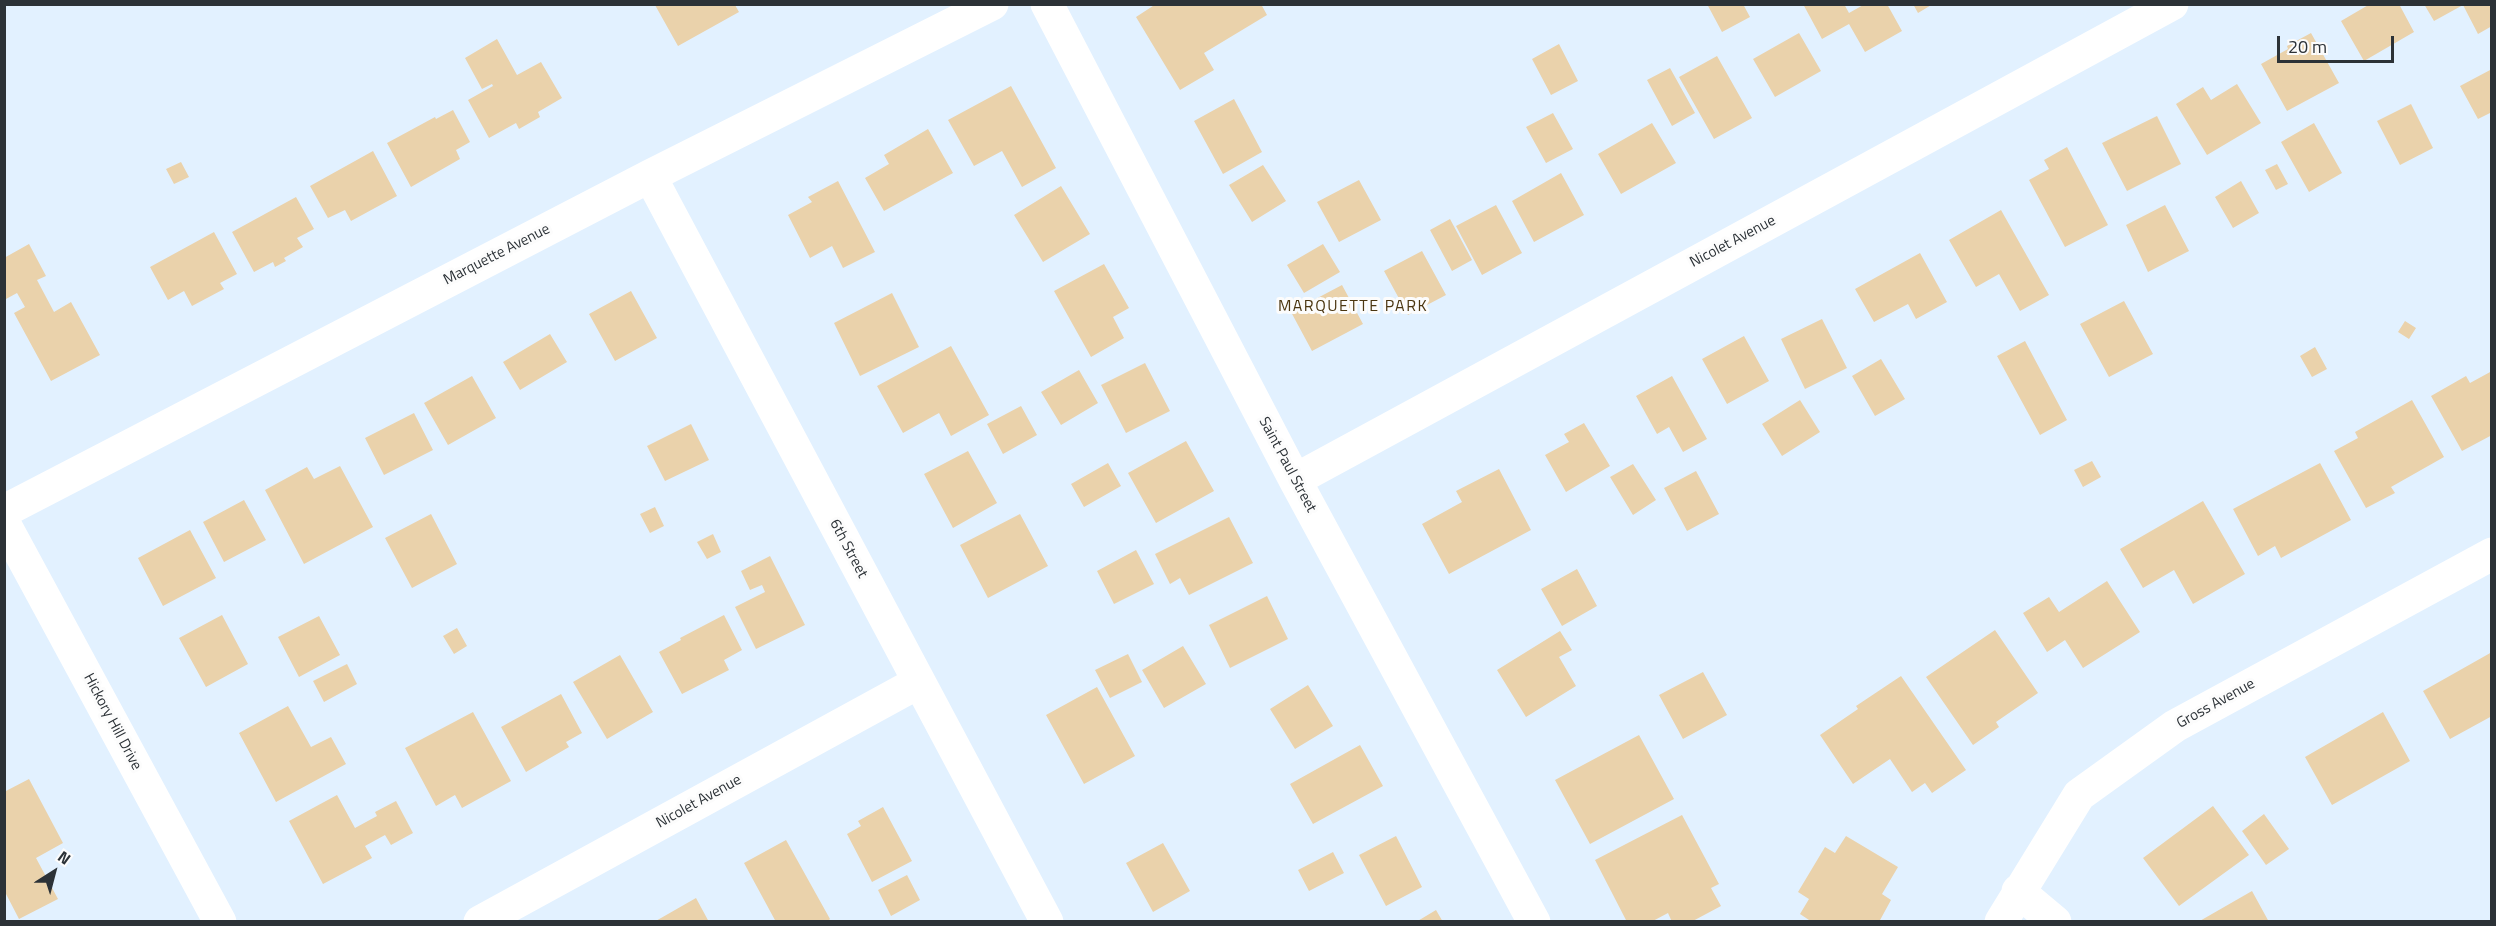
<!DOCTYPE html>
<html>
<head>
<meta charset="utf-8">
<style>
	body { margin:0 }
	#map { position:relative; width:2496px; height:926px; overflow:hidden; background:#e2f1ff; font-family:"Titillium Web",sans-serif }
	canvas { display:block }
	.frame { position:absolute; inset:0; border:6px solid #2c3237; pointer-events:none }
	.north { position:absolute; left:24px; top:842px; width:60px; height:60px; -webkit-text-stroke:4px #fcfcfc; paint-order:stroke; rotate:36deg; font-size:16px; font-weight:700; line-height:24px; text-align:center; color:#2c3237 }
	.north::after { content:''; display:block; margin:auto; width:21px; height:27px; background:#2c3237; clip-path:polygon(50% 0,100% 100%,50% 72%,0 100%) }
	.scale { position:absolute; left:2277px; top:36px; width:117px; height:27px; box-sizing:border-box; border:3px solid #2c3237; border-top:0; padding-left:8px; font-size:18px; line-height:21px; white-space:nowrap; color:#2c3237; -webkit-text-stroke:4px #fcfcfc; paint-order:stroke }
</style>
</head>
<body>
<div id="map">
<canvas width="2496" height="926"></canvas>
<div class="frame"></div>
<div class="north">N</div>
<div class="scale">20 m</div>
</div>
<script>
const c = document.querySelector('canvas').getContext('2d');
c.lineJoin = 'round';
function fill(path, color) { c.fillStyle = color; c.fill(path, 'evenodd'); }
function trace(path, color, width, dash) { c.strokeStyle = color; c.lineWidth = width; c.lineCap = dash ? 'butt' : 'round'; c.setLineDash(dash || []); c.stroke(path); }
function drawText(font, color, halo, rows, align = 'center') {
  c.font = font + ' "Titillium Web",sans-serif'; c.lineWidth = 6; c.setLineDash([]); c.textBaseline = 'middle'; c.strokeStyle = halo; c.fillStyle = color; for (const [text, x, y, turn = 0] of rows) {
    c.save(); c.translate(x, y); c.rotate((+turn || 0) * Math.PI / 180); c.textAlign = isNaN(turn) ? turn : align; if (halo) c.strokeText(text, 0, 0); c.fillText(text, 0, 0); c.restore();
  }
}
const building = new Path2D(`
	M 1156,4 L 1261,4 L 1267,15 L 1204,53 L 1214,70 L 1180,90 L 1136,17 Z
	M 1707,4 L 1743,4 L 1750,17 L 1722,32 Z
	M 1803,4 L 1844,4 L 1849,13 L 1865,4 L 1887,4 L 1902,31 L 1865,52 L 1849,24 L 1822,39 Z
	M 1913,4 L 1933,4 L 1918,13 Z
	M 2370,4 L 2399,4 L 2414,32 L 2364,61 L 2341,21 Z
	M 2424,4 L 2492,4 L 2492,26 L 2478,34 L 2463,5 L 2434,21 Z
	M 655,5 L 735,5 L 739,12 L 678,46 Z
	M 1799,33 L 1821,71 L 1775,97 L 1753,59 Z
	M 2311,33 L 2339,83 L 2287,111 L 2261,64 L 2288,49 L 2287,46 Z
	M 497,39 L 517,75 L 541,62 L 562,98 L 538,112 L 540,117 L 519,129 L 516,123 L 489,138 L 468,100 L 493,86 L 492,84 L 482,89 L 465,58 Z
	M 1559,44 L 1578,81 L 1551,95 L 1532,59 Z
	M 1717,56 L 1752,118 L 1714,139 L 1679,77 Z
	M 1670,68 L 1695,113 L 1672,126 L 1647,80 Z
	M 2492,69 L 2492,112 L 2478,119 L 2460,86 Z
	M 2237,84 L 2261,123 L 2207,155 L 2176,104 L 2203,87 L 2211,100 Z
	M 1011,86 L 1056,168 L 1022,187 L 1002,151 L 974,166 L 948,120 Z
	M 1234,99 L 1262,152 L 1223,174 L 1194,121 Z
	M 2411,104 L 2433,148 L 2400,165 L 2377,121 Z
	M 453,110 L 470,142 L 456,150 L 460,159 L 411,187 L 387,143 L 435,117 L 436,119 Z
	M 1553,113 L 1573,149 L 1546,163 L 1526,127 Z
	M 2157,116 L 2181,164 L 2127,191 L 2102,143 Z
	M 1652,123 L 1676,163 L 1621,194 L 1598,154 Z
	M 2314,123 L 2342,173 L 2309,192 L 2281,142 Z
	M 928,129 L 953,173 L 884,211 L 865,178 L 889,164 L 884,155 Z
	M 2067,147 L 2108,225 L 2065,247 L 2029,180 L 2049,169 L 2044,160 Z
	M 373,151 L 397,196 L 351,221 L 345,210 L 328,218 L 310,186 Z
	M 181,162 L 189,177 L 174,184 L 166,169 Z
	M 2277,164 L 2288,184 L 2276,190 L 2265,170 Z
	M 1263,165 L 1286,201 L 1252,222 L 1229,185 Z
	M 1561,173 L 1584,215 L 1534,242 L 1512,201 Z
	M 1359,180 L 1381,220 L 1339,242 L 1317,202 Z
	M 838,181 L 875,252 L 843,268 L 832,246 L 810,258 L 788,215 L 812,202 L 808,197 Z
	M 2241,181 L 2259,213 L 2233,228 L 2215,197 Z
	M 1061,186 L 1090,234 L 1043,262 L 1014,215 Z
	M 296,197 L 314,229 L 297,238 L 303,247 L 284,258 L 286,261 L 275,267 L 273,262 L 254,272 L 232,232 Z
	M 1496,205 L 1522,253 L 1482,275 L 1456,226 Z
	M 2165,205 L 2189,251 L 2148,272 L 2126,225 Z
	M 2001,210 L 2049,295 L 2020,311 L 1999,274 L 1976,287 L 1949,240 Z
	M 1450,219 L 1472,260 L 1452,271 L 1430,230 Z
	M 214,232 L 237,274 L 220,283 L 224,289 L 192,306 L 184,291 L 168,300 L 150,267 Z
	M 29,244 L 46,276 L 37,280 L 54,312 L 71,302 L 100,355 L 51,381 L 14,313 L 25,307 L 17,293 L 6,299 L 4,296 L 4,258 Z
	M 1323,244 L 1340,272 L 1304,293 L 1287,265 Z
	M 1422,251 L 1446,295 L 1408,315 L 1384,271 Z
	M 1920,253 L 1947,302 L 1916,319 L 1908,304 L 1874,322 L 1855,289 Z
	M 1104,264 L 1129,308 L 1113,317 L 1124,338 L 1091,357 L 1054,291 Z
	M 1342,285 L 1363,324 L 1312,351 L 1291,312 Z
	M 631,291 L 657,338 L 615,361 L 589,314 Z
	M 892,293 L 919,347 L 860,376 L 834,323 Z
	M 2124,301 L 2153,354 L 2109,377 L 2080,324 Z
	M 1822,319 L 1847,368 L 1805,389 L 1781,339 Z
	M 2405,321 L 2416,328 L 2409,339 L 2398,332 Z
	M 550,334 L 567,362 L 520,390 L 503,362 Z
	M 1744,336 L 1769,381 L 1727,404 L 1702,359 Z
	M 2025,341 L 2067,420 L 2040,435 L 1997,356 Z
	M 951,346 L 989,415 L 951,436 L 939,413 L 903,433 L 877,386 Z
	M 2315,347 L 2327,369 L 2312,377 L 2300,356 Z
	M 1881,359 L 1905,399 L 1875,416 L 1852,376 Z
	M 1145,363 L 1170,411 L 1126,433 L 1101,385 Z
	M 1079,370 L 1098,403 L 1061,425 L 1041,392 Z
	M 2492,371 L 2492,435 L 2462,451 L 2431,396 L 2466,376 L 2470,383 Z
	M 472,376 L 496,418 L 448,445 L 424,403 Z
	M 1672,376 L 1707,439 L 1683,452 L 1669,427 L 1657,434 L 1636,396 Z
	M 1800,400 L 1820,432 L 1782,456 L 1762,424 Z
	M 2412,400 L 2444,457 L 2391,487 L 2395,493 L 2366,508 L 2334,451 L 2358,438 L 2355,432 Z
	M 1021,406 L 1037,435 L 1003,454 L 987,424 Z
	M 414,413 L 433,450 L 384,475 L 365,438 Z
	M 1584,423 L 1610,466 L 1566,492 L 1545,455 L 1569,442 L 1564,434 Z
	M 691,424 L 709,460 L 665,481 L 647,446 Z
	M 1186,441 L 1214,491 L 1156,523 L 1128,473 Z
	M 968,451 L 997,503 L 953,528 L 924,474 Z
	M 2092,461 L 2101,477 L 2083,487 L 2074,470 Z
	M 1108,463 L 1121,486 L 1084,507 L 1071,484 Z
	M 2320,463 L 2351,520 L 2281,558 L 2275,546 L 2258,556 L 2233,509 Z
	M 1633,464 L 1656,500 L 1633,515 L 1610,477 Z
	M 340,466 L 373,527 L 304,564 L 265,490 L 307,467 L 314,479 Z
	M 1499,469 L 1531,530 L 1449,574 L 1422,524 L 1462,502 L 1456,491 Z
	M 1696,471 L 1719,514 L 1687,531 L 1664,488 Z
	M 244,500 L 266,540 L 224,562 L 203,522 Z
	M 2203,501 L 2245,574 L 2193,604 L 2174,570 L 2143,588 L 2120,549 Z
	M 655,507 L 664,526 L 650,533 L 640,514 Z
	M 431,514 L 457,564 L 412,588 L 385,538 Z
	M 1020,514 L 1048,566 L 988,598 L 960,545 Z
	M 1229,517 L 1253,563 L 1189,595 L 1180,578 L 1170,584 L 1155,554 Z
	M 190,530 L 216,578 L 163,606 L 138,558 Z
	M 713,534 L 721,552 L 707,559 L 697,542 Z
	M 1136,550 L 1154,584 L 1114,604 L 1097,571 Z
	M 770,556 L 805,625 L 756,649 L 735,607 L 765,592 L 762,585 L 750,590 L 741,571 Z
	M 1577,569 L 1597,606 L 1562,626 L 1541,589 Z
	M 2107,581 L 2140,632 L 2083,668 L 2065,640 L 2047,652 L 2023,613 L 2049,597 L 2059,612 Z
	M 1267,596 L 1288,639 L 1230,668 L 1209,625 Z
	M 222,615 L 248,664 L 206,687 L 179,638 Z
	M 724,615 L 742,650 L 724,660 L 729,670 L 682,694 L 659,652 L 681,640 L 680,638 Z
	M 319,616 L 340,655 L 299,677 L 278,637 Z
	M 457,628 L 467,646 L 454,654 L 443,636 Z
	M 1995,630 L 2038,693 L 1996,722 L 1999,727 L 1973,745 L 1926,677 Z
	M 1560,631 L 1572,650 L 1559,657 L 1576,686 L 1526,717 L 1497,670 Z
	M 1183,646 L 1206,684 L 1164,708 L 1142,670 Z
	M 2492,652 L 2492,716 L 2450,739 L 2423,691 Z
	M 1128,654 L 1142,682 L 1110,698 L 1095,670 Z
	M 620,655 L 653,712 L 607,739 L 573,682 Z
	M 347,664 L 357,684 L 324,702 L 313,681 Z
	M 1703,672 L 1727,715 L 1683,739 L 1659,695 Z
	M 1901,676 L 1966,770 L 1932,793 L 1925,783 L 1912,792 L 1890,759 L 1853,784 L 1820,735 L 1858,709 L 1856,706 Z
	M 1308,685 L 1333,726 L 1295,749 L 1270,709 Z
	M 1097,687 L 1135,756 L 1084,784 L 1046,715 Z
	M 561,694 L 582,733 L 566,742 L 569,747 L 526,772 L 501,727 Z
	M 288,706 L 311,747 L 331,737 L 346,764 L 276,802 L 239,733 Z
	M 473,712 L 511,781 L 462,808 L 455,795 L 436,806 L 405,748 Z
	M 2383,712 L 2410,761 L 2332,805 L 2305,757 Z
	M 1639,735 L 1674,799 L 1590,844 L 1555,780 Z
	M 1360,745 L 1383,786 L 1313,824 L 1290,784 Z
	M 29,779 L 63,843 L 36,858 L 58,899 L 19,919 L 5,892 L 4,792 Z
	M 337,795 L 355,828 L 377,816 L 375,812 L 396,801 L 413,833 L 391,845 L 385,835 L 365,846 L 372,858 L 323,884 L 289,821 Z
	M 2213,806 L 2249,855 L 2179,906 L 2143,858 Z
	M 883,807 L 912,861 L 872,882 L 847,834 L 861,826 L 858,821 Z
	M 2264,814 L 2289,849 L 2266,865 L 2242,831 Z
	M 1682,815 L 1719,884 L 1711,888 L 1721,906 L 1691,922 L 1672,922 L 1668,913 L 1651,922 L 1627,922 L 1595,860 Z
	M 1396,836 L 1422,887 L 1386,906 L 1359,855 Z
	M 1846,836 L 1898,867 L 1882,894 L 1891,900 L 1879,922 L 1812,922 L 1800,914 L 1809,899 L 1798,892 L 1825,847 L 1835,853 Z
	M 786,840 L 830,919 L 827,922 L 776,922 L 744,863 Z
	M 1163,843 L 1190,891 L 1153,912 L 1126,863 Z
	M 1333,852 L 1344,873 L 1309,891 L 1298,870 Z
	M 907,875 L 920,900 L 891,916 L 878,890 Z
	M 2252,891 L 2269,922 L 2198,922 Z
	M 696,898 L 709,922 L 654,922 Z
	M 1436,910 L 1443,922 L 1416,922 Z`);
const street = new Path2D(`
	M 1047,4 L 1295,480 L 1534,922
	M 650,176 L 1047,922
	M 1295,480 L 2172,4
	M 4,511 L 650,176 L 992,4
	M 4,523 L 220,922
	M 2018,891 L 2055,922
	M 480,922 L 919,682
	M 2001,922 L 2079,795 L 2175,726 L 2492,554`);
const streetNames = [
	["Nicolet Avenue",1733,242,-28],
	["Marquette Avenue",497,255,-27],
	["Saint Paul Street",1287,465,62],
	["6th Street",848,549,62],
	["Gross Avenue",2216,704,-29],
	["Hickory Hill Drive",112,722,62],
	["Nicolet Avenue",699,802,-29]
];
const neighbourhoodNames = [
	["MARQUETTE PARK",1353,307]
];
fill(building, '#ead2ab');
trace(street, '#fff', 33);
drawText('15px', '#2c3237', '#fcfcfc', streetNames);
c.letterSpacing = '1.5px';
drawText('16px', '#4b3611', '#fcfcfc', neighbourhoodNames);
c.letterSpacing = '0px';
</script>
</body>
</html>
